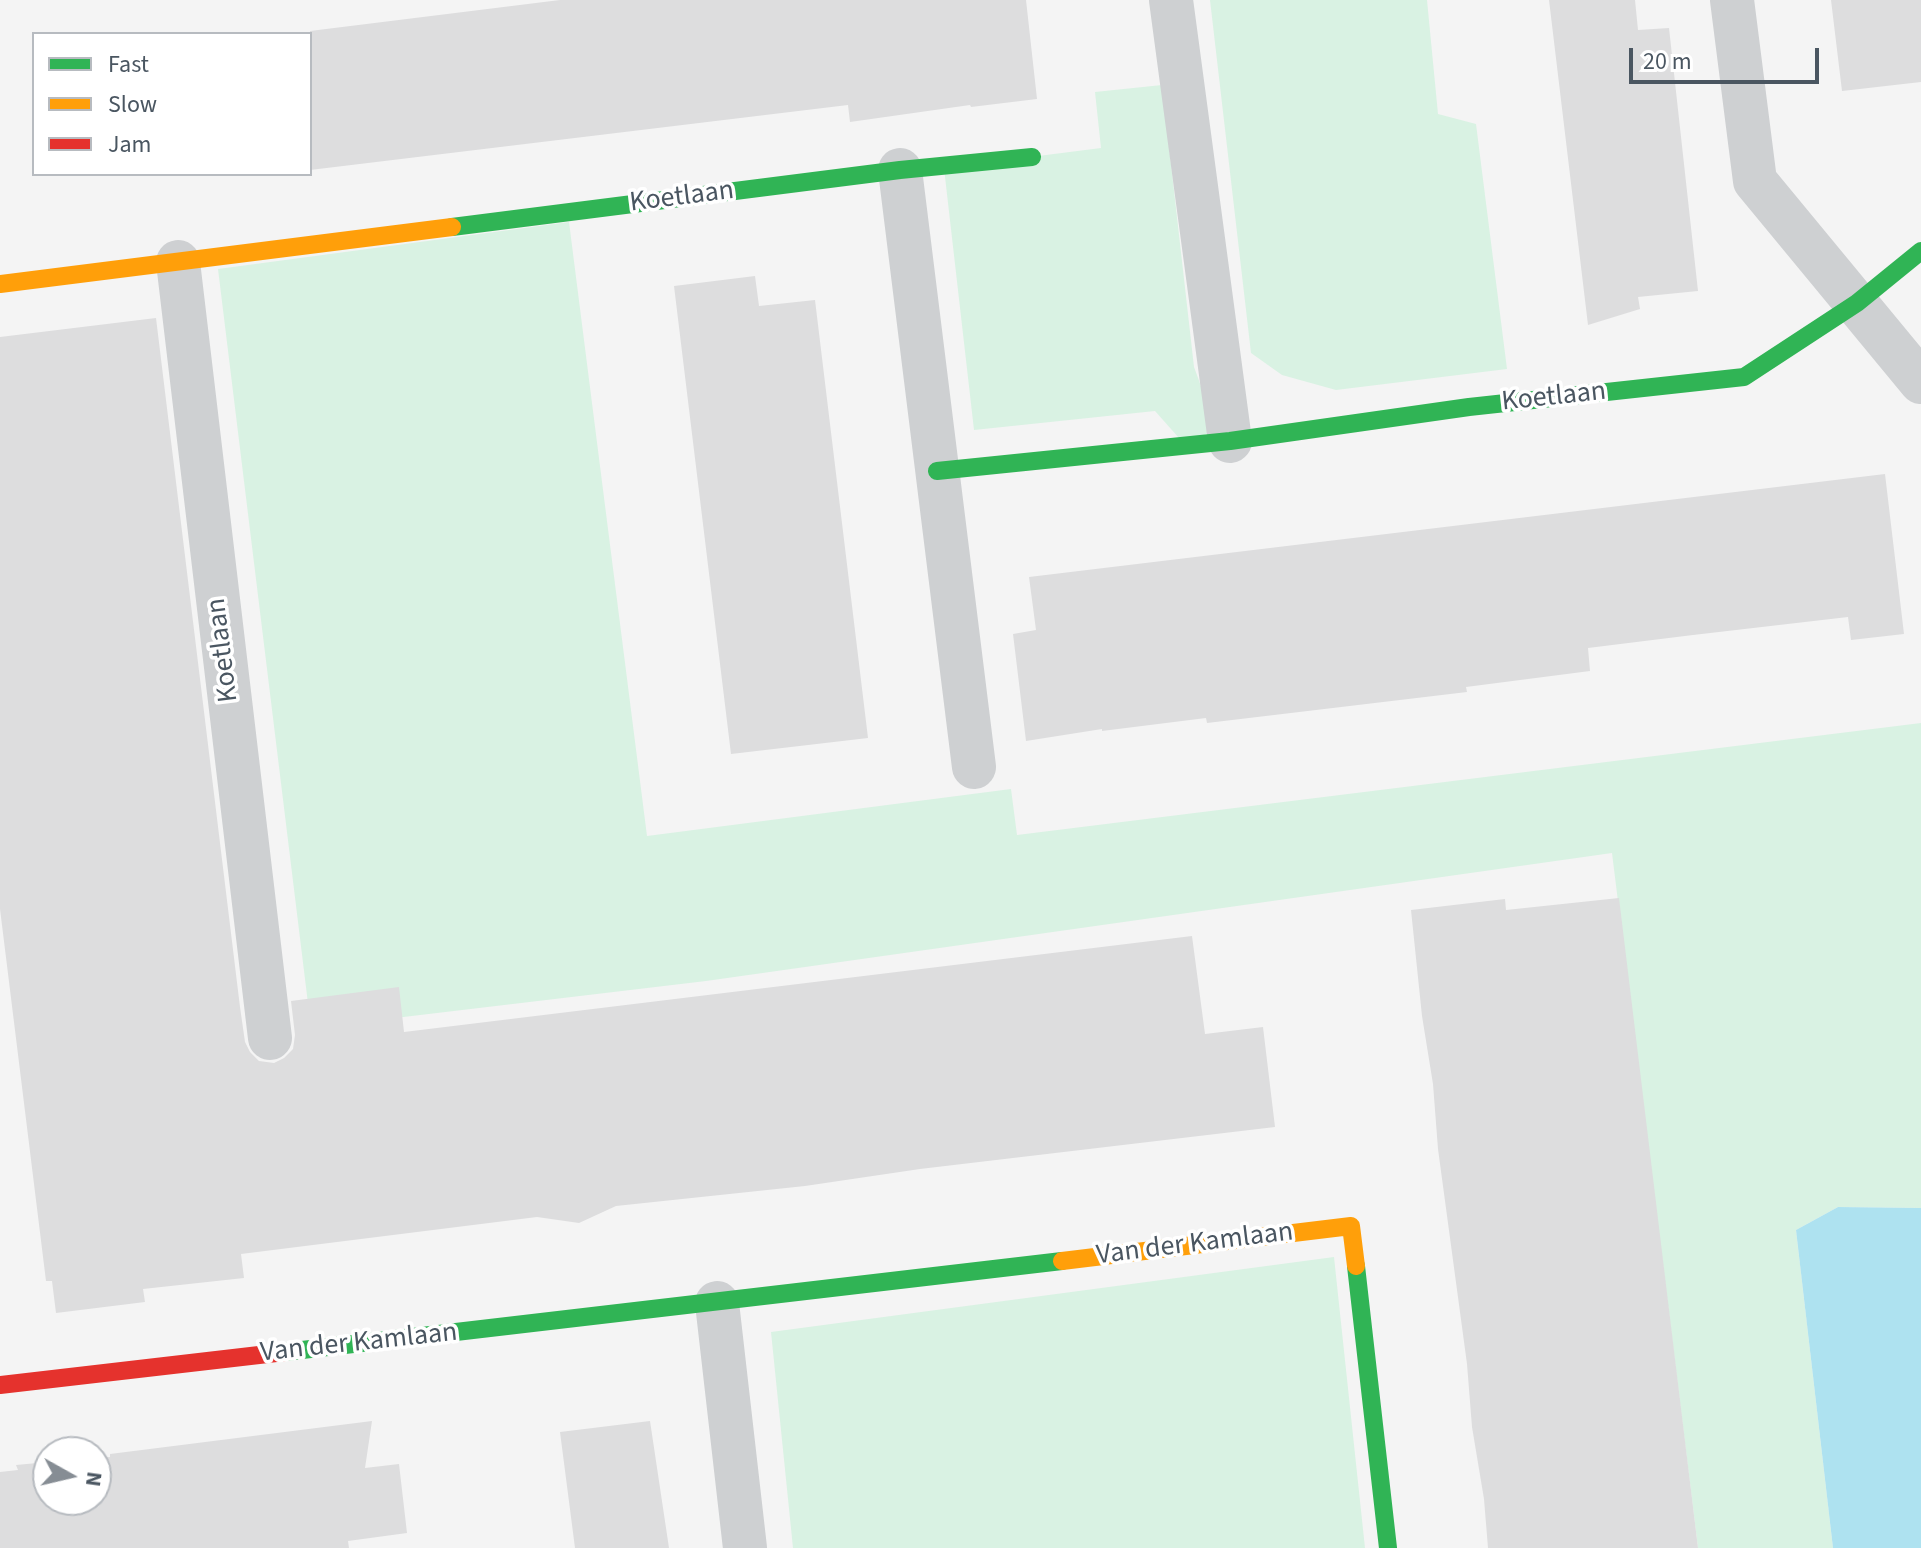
<!DOCTYPE html>
<html>
<head>
<meta charset="utf-8">
<style>
	body { margin:0 }
	#map { position:relative; width:1921px; height:1548px; overflow:hidden; background:#f4f4f4; font-family:"Source Sans 3",sans-serif }
	canvas { display:block }
	.legend { position:absolute; left:32px; top:32px; width:280px; height:144px; box-sizing:border-box; background:#fff; border:2px solid #b7bbc0; margin:0; padding:10px 14px; list-style:none; font-size:24px; color:#4a5661 }
	.legend li { display:flex; align-items:center; gap:16px; height:40px }
	.legend b { width:40px; border:2px solid #b7bbc0 }
	.north { position:absolute; left:32px; top:1436px; width:80px; height:80px; box-sizing:border-box; background:#fff; border:2px solid #b7bbc0; border-radius:50%; rotate:98deg; font-size:22px; font-weight:700; line-height:32px; text-align:center; color:#4a5661 }
	.north::after { content:''; display:block; margin:auto; width:28px; height:36px; background:#868d94; clip-path:polygon(50% 0,100% 100%,50% 72%,0 100%) }
	.scale { position:absolute; left:1629px; top:48px; width:190px; height:36px; box-sizing:border-box; border:4px solid #4a5661; border-top:0; padding-left:10px; font-size:24px; line-height:28px; white-space:nowrap; color:#4a5661; -webkit-text-stroke:6px #fff; paint-order:stroke }
</style>
</head>
<body>
<div id="map">
<canvas width="1921" height="1548"></canvas>
<ul class="legend">
<li><b style="height:10px;background:#30b455"></b>Fast</li>
<li><b style="height:10px;background:#ff9f0a"></b>Slow</li>
<li><b style="height:10px;background:#e5322d"></b>Jam</li>
</ul>
<div class="north">N</div>
<div class="scale">20 m</div>
</div>
<script>
const c = document.querySelector('canvas').getContext('2d');
c.lineJoin = 'round';
function fill(path, color) { c.fillStyle = color; c.fill(path, 'evenodd'); }
function trace(path, color, width, dash) { c.strokeStyle = color; c.lineWidth = width; c.lineCap = dash ? 'butt' : 'round'; c.setLineDash(dash || []); c.stroke(path); }
function drawText(font, color, halo, rows, align = 'center') {
  c.font = font + ' "Source Sans 3",sans-serif'; c.lineWidth = 7; c.setLineDash([]); c.textBaseline = 'middle'; c.strokeStyle = halo; c.fillStyle = color; for (const [text, x, y, turn = 0] of rows) {
    c.save(); c.translate(x, y); c.rotate((+turn || 0) * Math.PI / 180); c.textAlign = isNaN(turn) ? turn : align; if (halo) c.strokeText(text, 0, 0); c.fillText(text, 0, 0); c.restore();
  }
}
const green = new Path2D(`
	M 1210,0 L 1427,0 L 1438,114 L 1476,124 L 1507,369 L 1336,390 L 1282,375 L 1251,353 Z
	M 1162,85 L 1194,367 L 1216,427 L 1187,447 L 1155,411 L 974,430 L 944,168 L 1101,148 L 1095,92 Z
	M 569,222 L 647,836 L 1011,789 L 1017,835 L 1921,723 L 1921,1208 L 1838,1207 L 1796,1230 L 1833,1548 L 1698,1548 L 1612,853 L 706,981 L 311,1028 L 218,269 Z
	M 1334,1257 L 1365,1548 L 793,1548 L 771,1332 Z`);
const water = new Path2D(`
	M 1838,1207 L 1921,1208 L 1921,1548 L 1833,1548 L 1796,1230 Z`);
const building = new Path2D(`
	M 560,0 L 1026,0 L 1037,99 L 971,107 L 970,105 L 850,122 L 848,105 L 310,170 L 310,31 Z
	M 1549,0 L 1635,0 L 1638,30 L 1669,28 L 1698,291 L 1638,297 L 1640,309 L 1588,325 Z
	M 1831,0 L 1921,0 L 1921,82 L 1842,91 Z
	M 755,276 L 759,306 L 815,300 L 868,738 L 731,754 L 674,286 Z
	M 156,318 L 240,1007 L 245,1042 L 250,1052 L 259,1061 L 274,1063 L 284,1058 L 293,1049 L 295,1035 L 291,1001 L 399,987 L 404,1032 L 1192,936 L 1205,1034 L 1263,1027 L 1275,1127 L 920,1169 L 805,1186 L 616,1206 L 579,1223 L 537,1217 L 241,1254 L 244,1278 L 143,1289 L 145,1302 L 56,1313 L 52,1281 L 46,1281 L 0,909 L 0,337 Z
	M 1885,474 L 1904,634 L 1851,640 L 1848,617 L 1693,635 L 1588,648 L 1590,671 L 1466,687 L 1467,692 L 1207,723 L 1206,718 L 1102,731 L 1102,729 L 1026,741 L 1013,634 L 1036,630 L 1029,577 Z
	M 1619,898 L 1698,1548 L 1488,1548 L 1484,1499 L 1472,1427 L 1467,1364 L 1438,1149 L 1433,1084 L 1422,1016 L 1411,910 L 1505,899 L 1506,910 Z
	M 372,1421 L 365,1468 L 399,1464 L 407,1533 L 348,1541 L 349,1548 L 0,1548 L 0,1472 L 18,1470 L 16,1465 L 48,1462 L 48,1500 L 96,1500 L 96,1458 L 110,1457 L 110,1454 Z
	M 650,1421 L 669,1548 L 575,1548 L 560,1432 Z`);
const street = new Path2D(`
	M 1171,0 L 1230,441
	M 1732,0 L 1755,181 L 1921,382
	M 900,170 L 974,767
	M 178,262 L 270,1038
	M 717,1303 L 745,1548`);
const fast = new Path2D(`
	M 452,227 L 900,170 L 1032,157
	M 937,471 L 1230,441 L 1469,407 L 1744,377 L 1857,303 L 1921,251
	M 1356,1266 L 1388,1548
	M 285,1352 L 1062,1261`);
const slow = new Path2D(`
	M 0,284 L 452,227
	M 1062,1261 L 1351,1226 L 1356,1266`);
const jam = new Path2D(`
	M 0,1385 L 285,1352`);
const streetNames = [
	["Koetlaan",682,198,-7],
	["Koetlaan",1554,398,-6],
	["Koetlaan",224,650,-97],
	["Van der Kamlaan",1195,1245,-7],
	["Van der Kamlaan",359,1344,-6]
];
fill(green, '#d9f2e3');
fill(water, '#aee2f0');
fill(building, '#ddddde');
trace(street, '#ced0d2', 44);
trace(fast, '#30b455', 18);
trace(slow, '#ff9f0a', 18);
trace(jam, '#e5322d', 18);
drawText('28px', '#4a5661', '#fff', streetNames);
</script>
</body>
</html>
